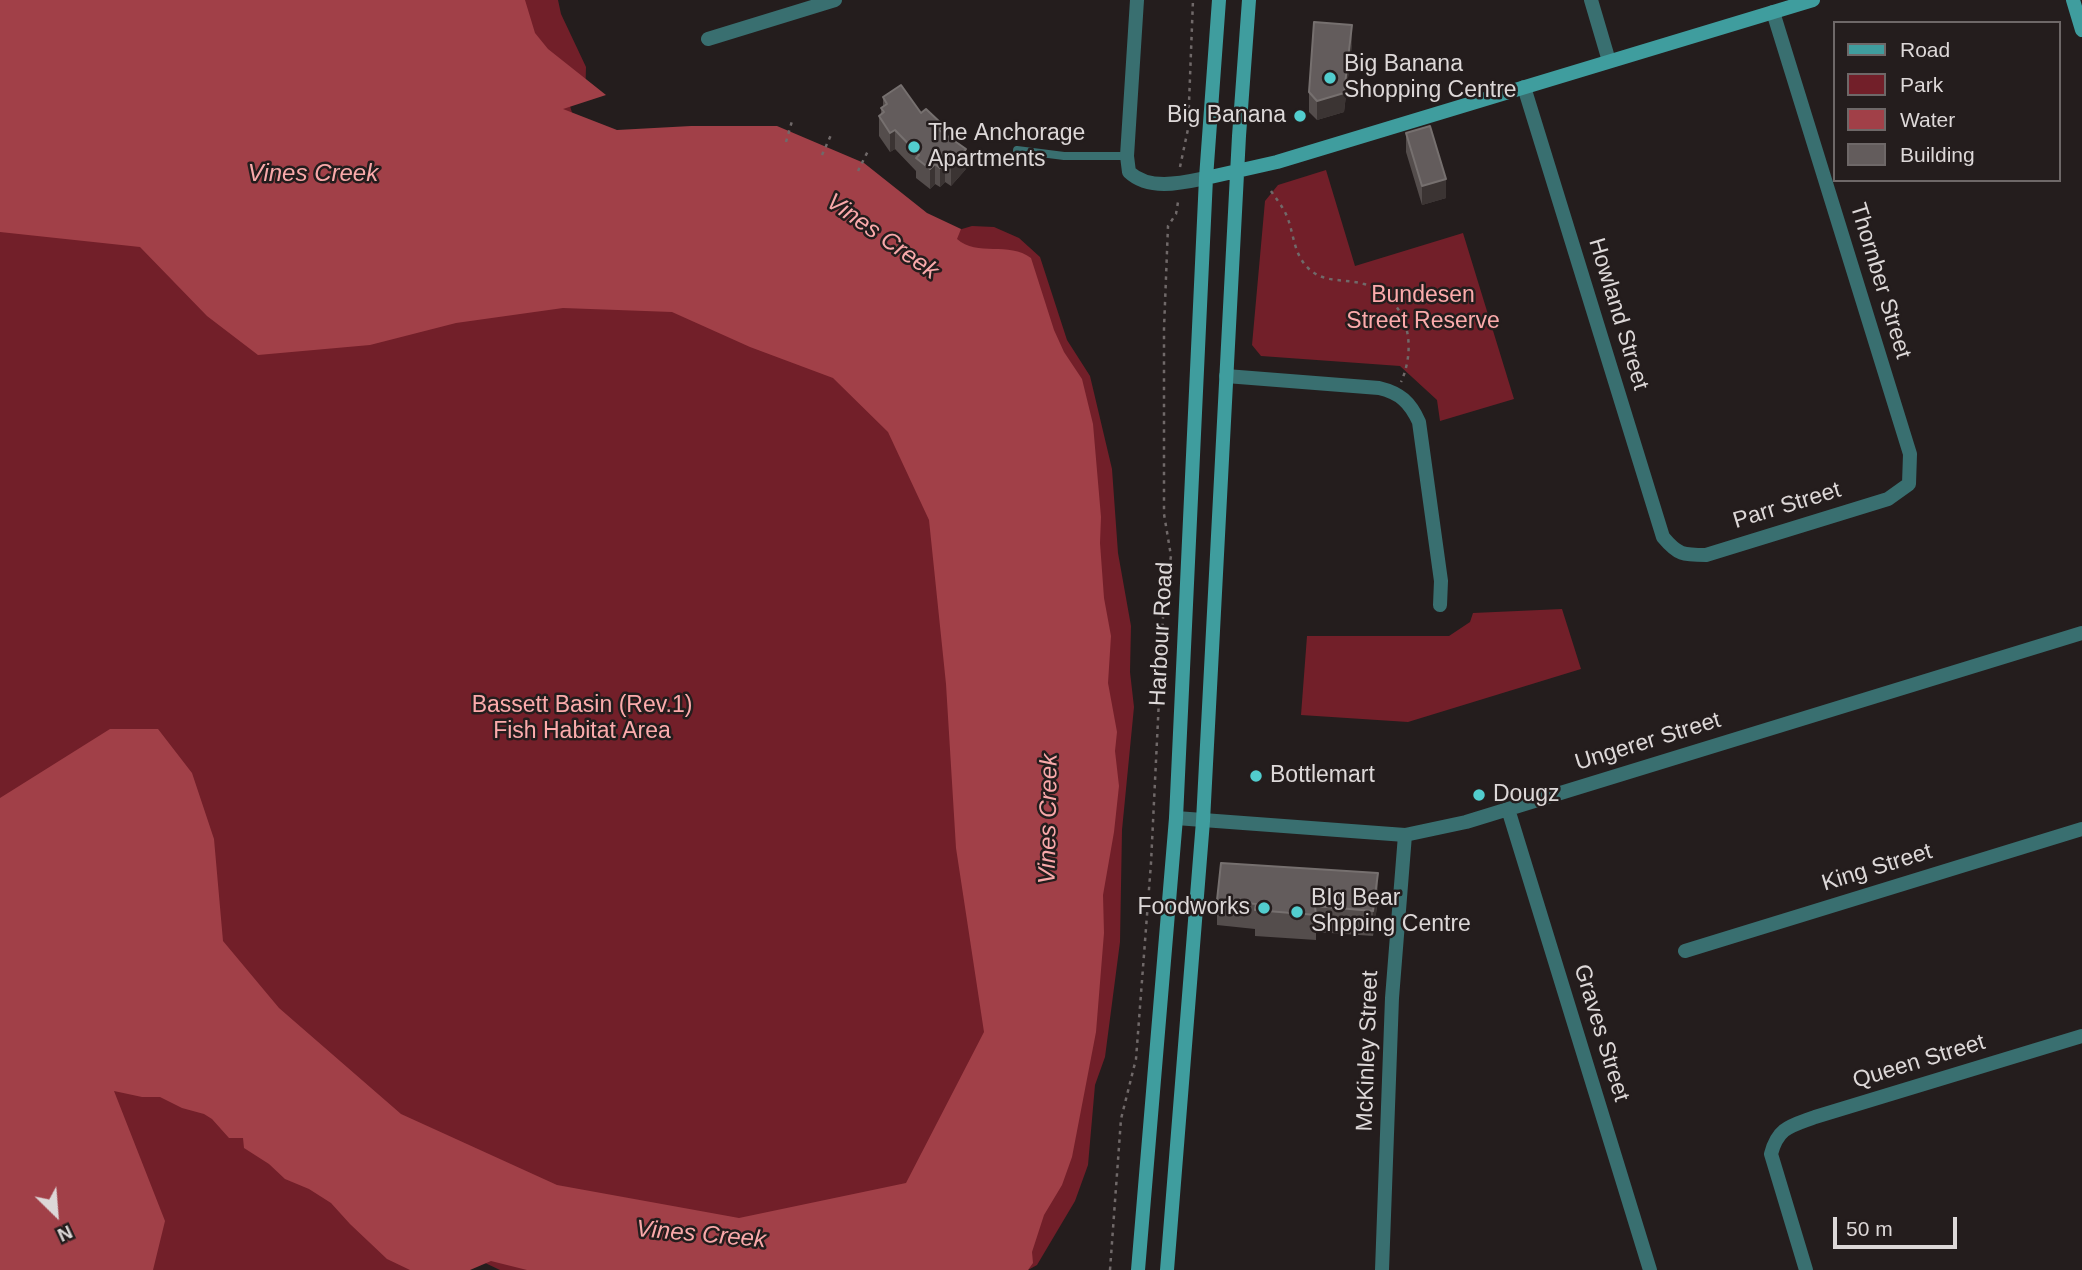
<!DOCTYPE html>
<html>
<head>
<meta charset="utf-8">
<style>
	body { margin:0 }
	#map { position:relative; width:2082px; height:1270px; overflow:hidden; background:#241d1d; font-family:Helvetica,sans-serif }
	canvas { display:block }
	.legend { position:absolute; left:1833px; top:21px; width:228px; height:161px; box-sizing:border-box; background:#241d1d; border:2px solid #6e6868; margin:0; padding:9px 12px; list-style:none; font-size:21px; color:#ddd8d8 }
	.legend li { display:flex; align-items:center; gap:14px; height:35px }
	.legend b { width:35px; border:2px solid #6e6868 }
	.north { position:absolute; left:21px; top:1179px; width:70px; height:70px; -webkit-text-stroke:5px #241d1d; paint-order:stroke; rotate:155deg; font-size:19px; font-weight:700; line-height:28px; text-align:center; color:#ddd8d8 }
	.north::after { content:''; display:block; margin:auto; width:24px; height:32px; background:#ddd8d8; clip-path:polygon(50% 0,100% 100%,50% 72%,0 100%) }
	.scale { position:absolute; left:1833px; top:1217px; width:124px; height:32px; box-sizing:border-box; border:4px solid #ddd8d8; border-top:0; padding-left:9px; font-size:21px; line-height:24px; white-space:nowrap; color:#ddd8d8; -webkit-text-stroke:5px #241d1d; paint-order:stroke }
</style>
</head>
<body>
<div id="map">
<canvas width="2082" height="1270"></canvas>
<ul class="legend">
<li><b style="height:9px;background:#3f9d9e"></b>Road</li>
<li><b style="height:19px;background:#721f29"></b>Park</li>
<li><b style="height:19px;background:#a14048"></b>Water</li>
<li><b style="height:19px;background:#635c5c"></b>Building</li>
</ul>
<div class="north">N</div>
<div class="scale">50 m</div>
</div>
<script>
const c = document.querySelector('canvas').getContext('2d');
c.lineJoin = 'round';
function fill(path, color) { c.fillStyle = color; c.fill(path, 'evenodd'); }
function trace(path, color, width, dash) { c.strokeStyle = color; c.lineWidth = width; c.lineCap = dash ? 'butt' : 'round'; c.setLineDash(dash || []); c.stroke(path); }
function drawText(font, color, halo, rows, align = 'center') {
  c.font = font + ' Helvetica,sans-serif'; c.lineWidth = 5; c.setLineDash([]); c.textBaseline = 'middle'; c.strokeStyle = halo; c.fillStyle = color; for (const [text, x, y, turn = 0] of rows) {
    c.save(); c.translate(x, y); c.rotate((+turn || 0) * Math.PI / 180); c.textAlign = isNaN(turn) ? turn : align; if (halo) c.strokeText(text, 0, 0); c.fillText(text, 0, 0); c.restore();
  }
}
const green = new Path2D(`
	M 0,0 L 558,0 L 561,14 L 586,67 L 585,101 L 570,106 L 590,172 L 915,243 L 972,226 L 994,227 L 1019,238 L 1040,257 L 1067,340 L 1090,376 L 1112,469 L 1118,553 L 1131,626 L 1130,672 L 1134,707 L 1122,830 L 1120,942 L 1105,1057 L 1095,1085 L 1088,1165 L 1075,1201 L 1037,1265 L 1028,1270 L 500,1270 L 462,1252 L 450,1270 L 0,1270 Z
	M 1326,170 L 1355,266 L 1463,233 L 1514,399 L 1440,421 L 1437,400 L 1400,366 L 1261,356 L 1252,345 L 1265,201 L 1278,185 Z
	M 1562,609 L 1581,669 L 1408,722 L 1301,715 L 1307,636 L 1449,636 L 1470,622 L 1473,613 Z`);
const water = new Path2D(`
	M 0,0 L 525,0 L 535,33 L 548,49 L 606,95 L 563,109 L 617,130 L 691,126 L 777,126 L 864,163 L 927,213 L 961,229 L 957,239 C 977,257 1009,241 1031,258 L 1054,330 L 1064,352 L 1082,379 L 1093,424 L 1101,517 L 1100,543 L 1104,598 L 1111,636 L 1108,683 L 1117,732 L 1115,751 L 1119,786 L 1114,832 L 1103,895 L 1104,933 L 1096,1032 L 1072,1157 L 1062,1185 L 1044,1215 L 1032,1252 L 1033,1263 L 1028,1270 L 527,1270 L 491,1261 L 470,1270 L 410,1270 L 387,1259 L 350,1224 L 331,1203 L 309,1189 L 285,1179 L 269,1164 L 244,1148 L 243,1138 L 229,1138 L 212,1119 L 204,1114 L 182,1108 L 160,1097 L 142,1097 L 114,1091 L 165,1221 L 153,1270 L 0,1270 L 0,798 L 110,729 L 158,729 L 192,773 L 214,839 L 223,941 L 279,1008 L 401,1114 L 557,1185 L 739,1218 L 906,1183 L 984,1032 L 956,848 L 946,684 L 929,520 L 888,432 L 833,378 L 750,347 L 672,312 L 563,308 L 456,323 L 370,345 L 258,355 L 207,316 L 140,247 L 0,232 Z`);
const path = new Path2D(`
	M 786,142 L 792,121
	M 822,155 L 831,135
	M 1180,167 L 1188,129 L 1193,0
	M 858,171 L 868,151
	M 1271,191 C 1277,200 1284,208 1288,219 C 1294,236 1294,254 1308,268 C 1324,284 1344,278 1364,284 C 1407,297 1418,344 1401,382
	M 1110,1270 L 1121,1119 L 1136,1059 L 1151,863 L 1164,597 L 1171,556 L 1164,514 L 1164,329 L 1168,226 L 1176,214 L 1178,202`);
const lane = new Path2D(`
	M 1017,150 L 1064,156 L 1127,156`);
const street = new Path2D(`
	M 1137,0 L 1127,156 L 1129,172 C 1149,191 1182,183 1206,178
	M 1591,0 L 1609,61
	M 708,39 L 835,0
	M 1524,87 L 1663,537 C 1678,555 1683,555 1706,555 L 1888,499 L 1909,484 L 1910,454 L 1773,12
	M 1226,376 L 1379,388 C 1400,393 1410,402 1419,422 L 1441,581 L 1440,605
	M 1508,809 L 1650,1270
	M 1176,818 L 1405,835 L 1466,822 L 2082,633
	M 1685,951 L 2082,829
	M 1382,1270 L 1392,998 L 1405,835
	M 1806,1270 L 1771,1154 C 1778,1127 1791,1126 1815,1117 L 2082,1036`);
const secondary = new Path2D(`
	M 2073,0 L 2082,30
	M 1206,178 L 1277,162 L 1813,0
	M 1138,1270 L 1176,818 L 1206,178 L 1219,0
	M 1167,1270 L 1203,821 L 1239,136 L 1249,0`);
const wall = new Path2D(`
	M 1352,44 L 1344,112 L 1317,120 L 1309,112 L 1309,92 Z
	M 883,97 L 921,113 L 943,133 L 966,169 L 951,186 L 945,182 L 940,187 L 935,184 L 930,189 L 916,178 L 916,171 L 895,149 L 890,152 L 879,136 L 879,116 L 881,115 L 881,108 L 883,107 Z
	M 1406,133 L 1446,198 L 1422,205 L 1406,152 Z
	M 1378,899 L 1373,936 L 1316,932 L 1316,940 L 1255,936 L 1255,929 L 1217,925 L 1217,900 Z`);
const shadedWall = new Path2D(`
	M 1352,25 L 1352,44 L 1344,112 L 1317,120 L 1317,101 Z
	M 895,130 L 895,149 L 890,152 L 890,133 Z
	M 966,149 L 966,169 L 951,186 L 951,167 Z
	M 945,163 L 945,182 L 940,187 L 940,168 Z
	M 935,164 L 935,184 L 930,189 L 930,169 Z
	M 1446,179 L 1446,198 L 1422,205 L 1422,186 Z
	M 1378,873 L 1378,899 L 1373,936 L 1373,911 Z`);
const building = new Path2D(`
	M 1314,22 L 1352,25 L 1344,93 L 1317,101 L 1309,92 Z
	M 901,85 L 921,113 L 926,109 L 943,125 L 939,130 L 966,149 L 951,167 L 945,163 L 940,168 L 935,164 L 930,169 L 916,158 L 919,155 L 895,130 L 890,133 L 879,116 L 884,112 L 881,108 L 887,104 L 883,97 Z
	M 1430,126 L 1446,179 L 1422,186 L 1406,133 Z
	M 1221,863 L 1378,873 L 1373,911 L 1315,906 L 1316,915 L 1255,910 L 1256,904 L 1217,900 Z`);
const markers = [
	[1330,78,7,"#52cdce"],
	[1300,116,7,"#52cdce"],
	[914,147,7,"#52cdce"],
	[1256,776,7,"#52cdce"],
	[1479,795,7,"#52cdce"],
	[1264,908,7,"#52cdce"],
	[1297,912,7,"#52cdce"]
];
const poiNames = [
	["Big Banana",1344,65],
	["Shopping Centre",1344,91],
	["Big Banana",1286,116,"right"],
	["The Anchorage",928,134],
	["Apartments",928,160],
	["Bottlemart",1270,776],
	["Dougz",1493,795],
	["BIg Bear",1311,899],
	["Shpping Centre",1311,925],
	["Foodworks",1250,908,"right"]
];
const streetNames = [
	["Thornber Street",1880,281,73],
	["Howland Street",1618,314,73],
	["Parr Street",1787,506,-17],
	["Harbour Road",1162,634,-87],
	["Ungerer Street",1648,742,-17],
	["King Street",1877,868,-17],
	["Graves Street",1601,1033,73],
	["McKinley Street",1368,1051,-88],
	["Queen Street",1919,1062,-17]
];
const parkNames = [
	["Bundesen",1423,296],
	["Street Reserve",1423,322],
	["Bassett Basin (Rev.1)",582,706],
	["Fish Habitat Area",582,732]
];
const waterNames = [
	["Vines Creek",313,174],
	["Vines Creek",882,237,35],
	["Vines Creek",1049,819,-89],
	["Vines Creek",701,1235,5]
];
fill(green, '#721f29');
fill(water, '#a14048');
trace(path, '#706969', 2.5, [3.5, 5]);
trace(lane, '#396f70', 8);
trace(street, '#396f70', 14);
trace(secondary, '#3f9d9e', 14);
fill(wall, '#544d4c');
fill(shadedWall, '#3b3433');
fill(building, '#635c5c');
trace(building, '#76706f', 2);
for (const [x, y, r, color] of markers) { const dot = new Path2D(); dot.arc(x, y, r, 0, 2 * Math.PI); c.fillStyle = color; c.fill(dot); trace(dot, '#241d1d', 2.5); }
drawText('23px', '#ddd8d8', '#241d1d', poiNames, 'left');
drawText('23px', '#ddd8d8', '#241d1d', streetNames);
drawText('23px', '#fcabac', '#241d1d', parkNames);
drawText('italic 24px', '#f9a9aa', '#241d1d', waterNames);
</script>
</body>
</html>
